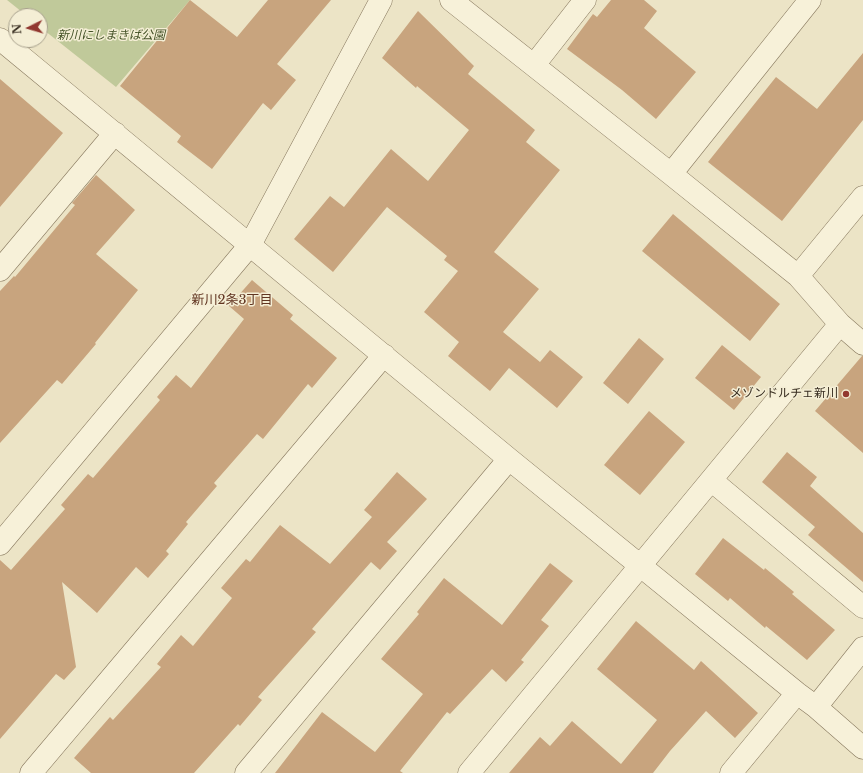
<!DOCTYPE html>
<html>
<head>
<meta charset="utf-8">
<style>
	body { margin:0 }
	#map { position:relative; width:863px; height:773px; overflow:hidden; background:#ece4c6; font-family:"Libre Baskerville",serif }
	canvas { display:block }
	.north { position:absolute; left:8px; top:8px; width:40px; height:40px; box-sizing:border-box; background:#f4eed5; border:1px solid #a8a18d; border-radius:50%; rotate:265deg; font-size:11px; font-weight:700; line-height:16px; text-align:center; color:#372d20 }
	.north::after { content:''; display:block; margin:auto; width:14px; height:18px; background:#923830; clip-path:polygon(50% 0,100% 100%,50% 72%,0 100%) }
</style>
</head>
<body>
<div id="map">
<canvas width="863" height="773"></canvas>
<div class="north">N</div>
</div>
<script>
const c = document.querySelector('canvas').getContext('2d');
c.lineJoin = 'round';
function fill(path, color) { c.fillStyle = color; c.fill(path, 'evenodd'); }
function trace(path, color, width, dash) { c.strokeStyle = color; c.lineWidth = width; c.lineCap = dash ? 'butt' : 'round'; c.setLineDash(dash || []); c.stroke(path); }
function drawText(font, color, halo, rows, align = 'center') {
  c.font = font + ' "Libre Baskerville","Noto Sans JP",serif'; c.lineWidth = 3; c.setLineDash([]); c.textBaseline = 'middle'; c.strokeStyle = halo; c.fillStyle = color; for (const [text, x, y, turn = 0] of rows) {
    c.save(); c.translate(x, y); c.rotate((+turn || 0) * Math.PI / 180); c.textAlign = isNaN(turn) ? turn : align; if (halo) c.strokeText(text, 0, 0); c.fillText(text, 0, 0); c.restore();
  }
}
const green = new Path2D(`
	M 7,0 L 190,0 L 116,87 L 40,27 L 40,16 L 27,16 Z`);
const building = new Path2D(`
	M 190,0 L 237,37 L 268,0 L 331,0 L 277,64 L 296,80 L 271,110 L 263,103 L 212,169 L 177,142 L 181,136 L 120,86 Z
	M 611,0 L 644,0 L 657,11 L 644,28 L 696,72 L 656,119 L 622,90 L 567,49 L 593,14 L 597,17 Z
	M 418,11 L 474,66 L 468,74 L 535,130 L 526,142 L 560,170 L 494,252 L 539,289 L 503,332 L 540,362 L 550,350 L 583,377 L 557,408 L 509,368 L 490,391 L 448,356 L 459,342 L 424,312 L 458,271 L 444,260 L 447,256 L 387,207 L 333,272 L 294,239 L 330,196 L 344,207 L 391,149 L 428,181 L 469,130 L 417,86 L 416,88 L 382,58 Z
	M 863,53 L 863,120 L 782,221 L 708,162 L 776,77 L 817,109 Z
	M 0,79 L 63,133 L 0,207 Z
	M 96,175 L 135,210 L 96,254 L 138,290 L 95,343 L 96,344 L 62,384 L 57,380 L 0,443 L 0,291 L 14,276 L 15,277 L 75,205 L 72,203 Z
	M 673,214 L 780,304 L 750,341 L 642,251 Z
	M 252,280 L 293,315 L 290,319 L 337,358 L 312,388 L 308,384 L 263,439 L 257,434 L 214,483 L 217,486 L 186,522 L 188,524 L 166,551 L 169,554 L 148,578 L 136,567 L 97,613 L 62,582 L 76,667 L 64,680 L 56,674 L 0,739 L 0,560 L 11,570 L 65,509 L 61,505 L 88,474 L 93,478 L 160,400 L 157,397 L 176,375 L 191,388 L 244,319 L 229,306 Z
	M 639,338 L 664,359 L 628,404 L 603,383 Z
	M 722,345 L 761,377 L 734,410 L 695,378 Z
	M 862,356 L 863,356 L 863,453 L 815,411 Z
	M 649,411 L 685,442 L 640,495 L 604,465 Z
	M 787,452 L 817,477 L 810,486 L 863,533 L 863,582 L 808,535 L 815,527 L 762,482 Z
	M 397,472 L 427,499 L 387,542 L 397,551 L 380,570 L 371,562 L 312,629 L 316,632 L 258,697 L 262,700 L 240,726 L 238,724 L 194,773 L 91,773 L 74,758 L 110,717 L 113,720 L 161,667 L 157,664 L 181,635 L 193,646 L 232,598 L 221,588 L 246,559 L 250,562 L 280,525 L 330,564 L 372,517 L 364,510 Z
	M 723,538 L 764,570 L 765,568 L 794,592 L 792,594 L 835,630 L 807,660 L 766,626 L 765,628 L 730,598 L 728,601 L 695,574 Z
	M 550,563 L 573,581 L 541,620 L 549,626 L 521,660 L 524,662 L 506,682 L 492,669 L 450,714 L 447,712 L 400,771 L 403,773 L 275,773 L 322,712 L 375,752 L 423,694 L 381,659 L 419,614 L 417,612 L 444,578 L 502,625 Z
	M 636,621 L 694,670 L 701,661 L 758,713 L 735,738 L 706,711 L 670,751 L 653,773 L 509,773 L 540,737 L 550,746 L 572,721 L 621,764 L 657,720 L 597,669 Z`);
const minor = new Path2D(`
	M 451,0 L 671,174 L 798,276 L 840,324 L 863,344
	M 0,39 L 509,459 L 797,693 L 816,707 L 863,748
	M 534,65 L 585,0
	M 671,174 L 810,0
	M 0,270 L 115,133
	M 798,276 L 863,197
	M 711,480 L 863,607
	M 0,544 L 250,245 L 381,0
	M 816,707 L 863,648
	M 31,773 L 384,355
	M 246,773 L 509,459
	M 469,773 L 840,324
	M 731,773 L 797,693`);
const markers = [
	[846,394,4,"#923830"]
];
const parkNames = [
	["新川にしまきば公園",111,36]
];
const poiNames = [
	["メゾンドルチェ新川",838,394]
];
const neighbourhoodNames = [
	["新川2条3丁目",232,300]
];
fill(green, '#c0c99a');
fill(building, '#c8a47e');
trace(minor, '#86775d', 23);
trace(minor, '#f7f1d9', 22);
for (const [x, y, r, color] of markers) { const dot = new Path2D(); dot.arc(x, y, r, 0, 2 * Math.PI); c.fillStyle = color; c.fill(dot); trace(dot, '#f4eed5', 1.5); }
drawText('italic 12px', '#445227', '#f4eed5', parkNames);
drawText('12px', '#372d20', '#f4eed5', poiNames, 'right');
drawText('13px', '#613521', '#f4eed5', neighbourhoodNames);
</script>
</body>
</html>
